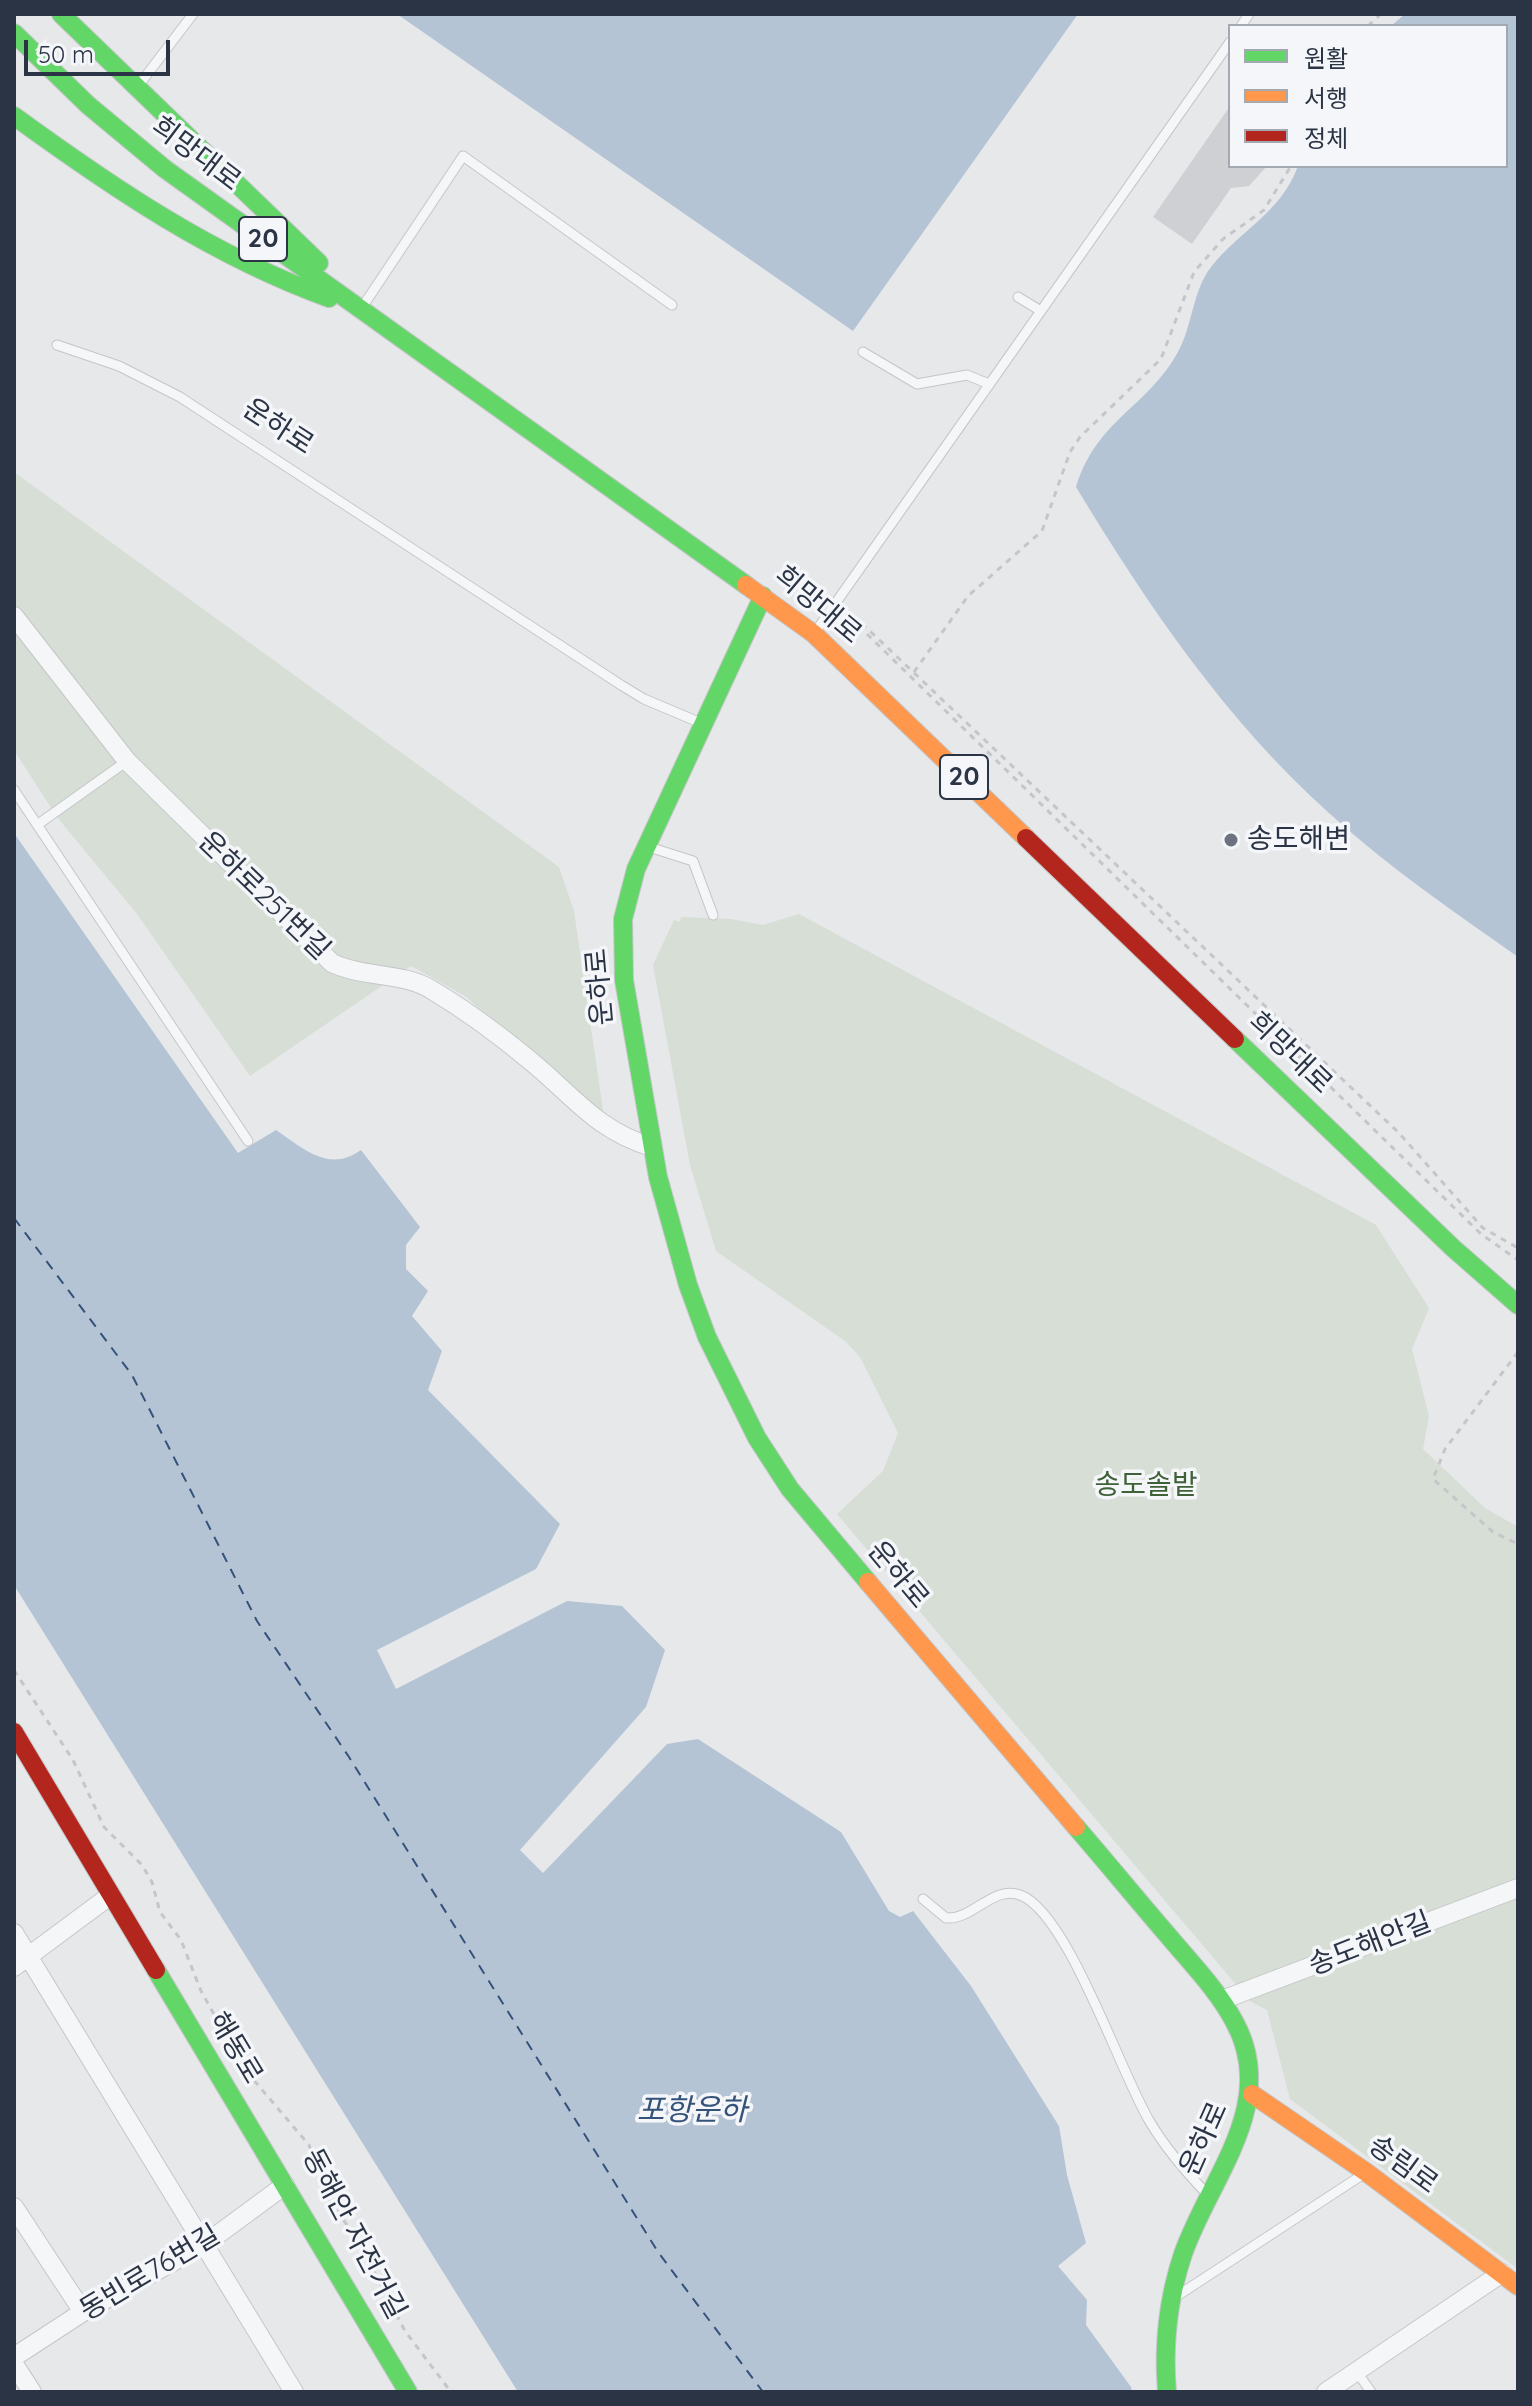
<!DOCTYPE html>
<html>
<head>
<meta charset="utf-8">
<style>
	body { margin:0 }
	#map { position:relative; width:1532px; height:2406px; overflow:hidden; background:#e6e8ea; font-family:Quicksand,"Noto Sans KR",sans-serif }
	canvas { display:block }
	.frame { position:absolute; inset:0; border:16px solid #2b3445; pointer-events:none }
	.legend { position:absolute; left:1228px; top:24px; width:280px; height:144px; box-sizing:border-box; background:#f4f6f9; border:2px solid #a4a8b1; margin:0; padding:10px 14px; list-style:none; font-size:24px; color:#2b3445 }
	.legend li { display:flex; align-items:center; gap:16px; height:40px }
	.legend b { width:40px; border:2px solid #a4a8b1 }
	.scale { position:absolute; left:24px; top:40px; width:146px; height:36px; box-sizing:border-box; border:4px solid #2b3445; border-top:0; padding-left:10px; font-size:24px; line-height:28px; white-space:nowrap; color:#2b3445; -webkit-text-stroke:6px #f4f6f9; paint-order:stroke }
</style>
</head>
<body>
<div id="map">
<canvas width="1532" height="2406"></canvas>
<div class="frame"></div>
<ul class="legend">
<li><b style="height:10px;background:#63d668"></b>원활</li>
<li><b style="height:10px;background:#ff974d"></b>서행</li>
<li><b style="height:10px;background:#b3261e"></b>정체</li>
</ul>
<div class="scale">50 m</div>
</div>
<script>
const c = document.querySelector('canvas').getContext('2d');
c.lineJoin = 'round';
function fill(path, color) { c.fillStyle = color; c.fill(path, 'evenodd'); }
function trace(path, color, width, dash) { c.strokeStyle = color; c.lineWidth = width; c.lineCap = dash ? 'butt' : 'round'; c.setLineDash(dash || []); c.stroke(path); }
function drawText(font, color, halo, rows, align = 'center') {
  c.font = font + ' Quicksand,"Noto Sans KR",sans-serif'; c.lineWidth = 7; c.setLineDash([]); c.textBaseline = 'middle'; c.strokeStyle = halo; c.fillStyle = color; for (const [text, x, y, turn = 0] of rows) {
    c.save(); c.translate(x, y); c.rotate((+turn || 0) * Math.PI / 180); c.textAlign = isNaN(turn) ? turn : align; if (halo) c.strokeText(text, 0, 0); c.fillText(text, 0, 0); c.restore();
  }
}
const green = new Path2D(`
	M 14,472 L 559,867 L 574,911 L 604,1117 L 465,996 L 411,966 L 250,1076 L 137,914 L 57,817 L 14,750 Z
	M 799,914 L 1376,1225 L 1429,1308 L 1412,1349 L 1429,1416 L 1423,1449 L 1485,1508 L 1518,1527 L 1518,2269 L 1290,2099 L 1267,2010 L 1250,2001 L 837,1514 L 883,1471 L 898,1433 L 860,1357 L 845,1341 L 716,1251 L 690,1165 L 653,965 L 674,920 L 680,922 L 681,917 L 731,919 L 763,925 Z`);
const water = new Path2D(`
	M 397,14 L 1078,14 L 853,331 Z
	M 1405,14 L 1518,14 L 1518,957 C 1453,911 1388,867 1329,813 C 1227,722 1146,603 1076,487 C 1097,419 1147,408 1178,352 C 1193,325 1192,292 1211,267 C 1240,230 1281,213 1298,166 L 1506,166 L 1506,26 L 1391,26 Z
	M 14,833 L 238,1153 L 276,1130 C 304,1149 329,1173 361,1150 L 420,1227 L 406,1245 L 406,1269 L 428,1291 L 412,1316 L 442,1351 L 428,1390 L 560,1524 L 536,1569 L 377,1650 L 396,1689 L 567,1601 L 622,1606 L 665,1650 L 646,1707 L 520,1850 L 543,1873 L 667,1744 L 698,1739 L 841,1832 L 889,1911 L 900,1917 L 913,1911 L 971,1986 L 1059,2126 L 1067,2175 L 1086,2243 L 1058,2266 L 1087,2300 L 1086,2325 L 1131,2387 L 1132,2392 L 518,2392 L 14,1585 Z`);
const ferry = new Path2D(`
	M 14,1218 L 132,1375 L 257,1621 L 349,1757 L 658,2252 L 763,2392`);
const building = new Path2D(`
	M 1230,106 L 1230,166 L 1267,166 L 1249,186 L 1231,188 L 1192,244 L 1153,217 Z`);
const path = new Path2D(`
	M 1368,26 L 1381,14
	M 853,615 L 1399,1133 L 1483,1228 L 1518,1248
	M 867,634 L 1481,1234 L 1518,1260
	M 914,672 L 968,596 L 1042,531 L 1070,452 L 1080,437 L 1161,359 L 1194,272 L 1223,239 L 1264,210 L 1291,166
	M 1518,1352 L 1445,1449 L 1433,1479 L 1493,1532 L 1518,1544
	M 14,1670 L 73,1760 L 104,1827 L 142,1865 L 152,1882 L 160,1912 L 181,1940 L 201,1991 L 246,2071 L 309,2145 L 330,2201 L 357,2239 L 405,2331 L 451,2392`);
const lane = new Path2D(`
	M 1241,26 L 1249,14
	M 139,85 L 193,14
	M 1018,297 L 1041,311
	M 363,306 L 463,156 L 672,305
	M 57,345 L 119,366 L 180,397 L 621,685 L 644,699 L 701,723
	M 863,352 L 917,384 L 967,375 L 989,384
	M 816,631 L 1230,42
	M 14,790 L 248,1141
	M 37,825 L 127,761
	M 649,847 L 693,861 L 713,915
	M 923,1899 L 946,1918 C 973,1920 993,1885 1020,1895 C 1068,1912 1121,2075 1150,2122 C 1166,2149 1186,2172 1207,2194
	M 1177,2296 L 1362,2175
	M 1357,2372 L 1371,2392`);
const street = new Path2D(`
	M 14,616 L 127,761 L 332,963 C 364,978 403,972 432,990 C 467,1011 502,1037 533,1063 C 574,1097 598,1131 652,1147
	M 14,1933 L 294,2392
	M 14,1967 L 111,1895
	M 1222,2000 L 1518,1888
	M 14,2207 L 83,2312
	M 14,2357 L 83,2312 L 205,2244 L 285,2185
	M 14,2364 L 32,2392
	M 1326,2392 L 1502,2273`);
const fast = new Path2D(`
	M 61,14 L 319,263
	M 14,33 L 88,105 L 165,169 L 746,585
	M 14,116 C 113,188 213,256 329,298
	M 763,596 L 636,869 L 623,919 L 624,980 L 658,1177 L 688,1285 L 707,1337 L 757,1438 L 790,1489 L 868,1582
	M 1235,1039 L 1453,1248 L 1518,1305
	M 1076,1827 C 1108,1864 1139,1902 1171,1939 C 1193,1965 1218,1991 1234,2021 C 1280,2104 1210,2177 1183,2254 C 1168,2299 1163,2345 1167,2392
	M 156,1970 L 408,2392`);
const slow = new Path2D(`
	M 746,585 L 814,634 L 1026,838
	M 868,1582 L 1076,1827
	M 1252,2094 L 1366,2172 L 1518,2286`);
const jam = new Path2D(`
	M 1026,838 L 1235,1039
	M 14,1732 L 156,1970`);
const markers = [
	[1231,840,8,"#6c737f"]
];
const shields = [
	[263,239,48],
	[964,777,48]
];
const shieldNames = [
	["20",263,239],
	["20",964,777]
];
const streetNames = [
	["희망대로",196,154,37],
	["운하로",278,427,33],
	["희망대로",818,605,40],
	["운하로251번길",264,896,44],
	["운하로",600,987,-95],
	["희망대로",1290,1053,44],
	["운하로",898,1575,50],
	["송도해안길",1370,1944,-21],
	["해동로",235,2048,59],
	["운하로",1204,2139,-66],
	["송림로",1403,2165,36],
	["동해안 자전거길",354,2234,62],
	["동빈로76번길",150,2273,-31]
];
const poiNames = [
	["송도해변",1247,840]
];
const parkNames = [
	["송도솔밭",1146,1486]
];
const waterNames = [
	["포항운하",692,2111]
];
fill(green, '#d6ded6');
fill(water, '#b4c4d5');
trace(ferry, '#34527a', 2, [10, 8]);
fill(building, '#ced0d3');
trace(lane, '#c4c6c8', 11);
trace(street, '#c4c6c8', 20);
trace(fast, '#c4c6c8', 20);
trace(slow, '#c4c6c8', 20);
trace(jam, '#c4c6c8', 20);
trace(path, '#c5c6ca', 3, [6, 6]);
trace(lane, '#f5f6f7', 9);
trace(street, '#f5f6f7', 18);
trace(fast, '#63d668', 18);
trace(slow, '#ff974d', 18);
trace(jam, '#b3261e', 18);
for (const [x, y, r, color] of markers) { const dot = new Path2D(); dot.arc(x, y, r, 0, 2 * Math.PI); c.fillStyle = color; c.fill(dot); trace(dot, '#f4f6f9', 3); }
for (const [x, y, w] of shields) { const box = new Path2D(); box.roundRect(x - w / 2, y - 22, w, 44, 6); c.fillStyle = '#f4f6f9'; c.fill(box); trace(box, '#2b3445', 2); }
drawText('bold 26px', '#2b3445', null, shieldNames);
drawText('28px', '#2b3445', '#f4f6f9', streetNames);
drawText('28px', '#2b3445', '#f4f6f9', poiNames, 'left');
drawText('28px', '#3f6138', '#f4f6f9', parkNames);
drawText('italic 30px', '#34527a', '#f4f6f9', waterNames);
</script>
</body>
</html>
